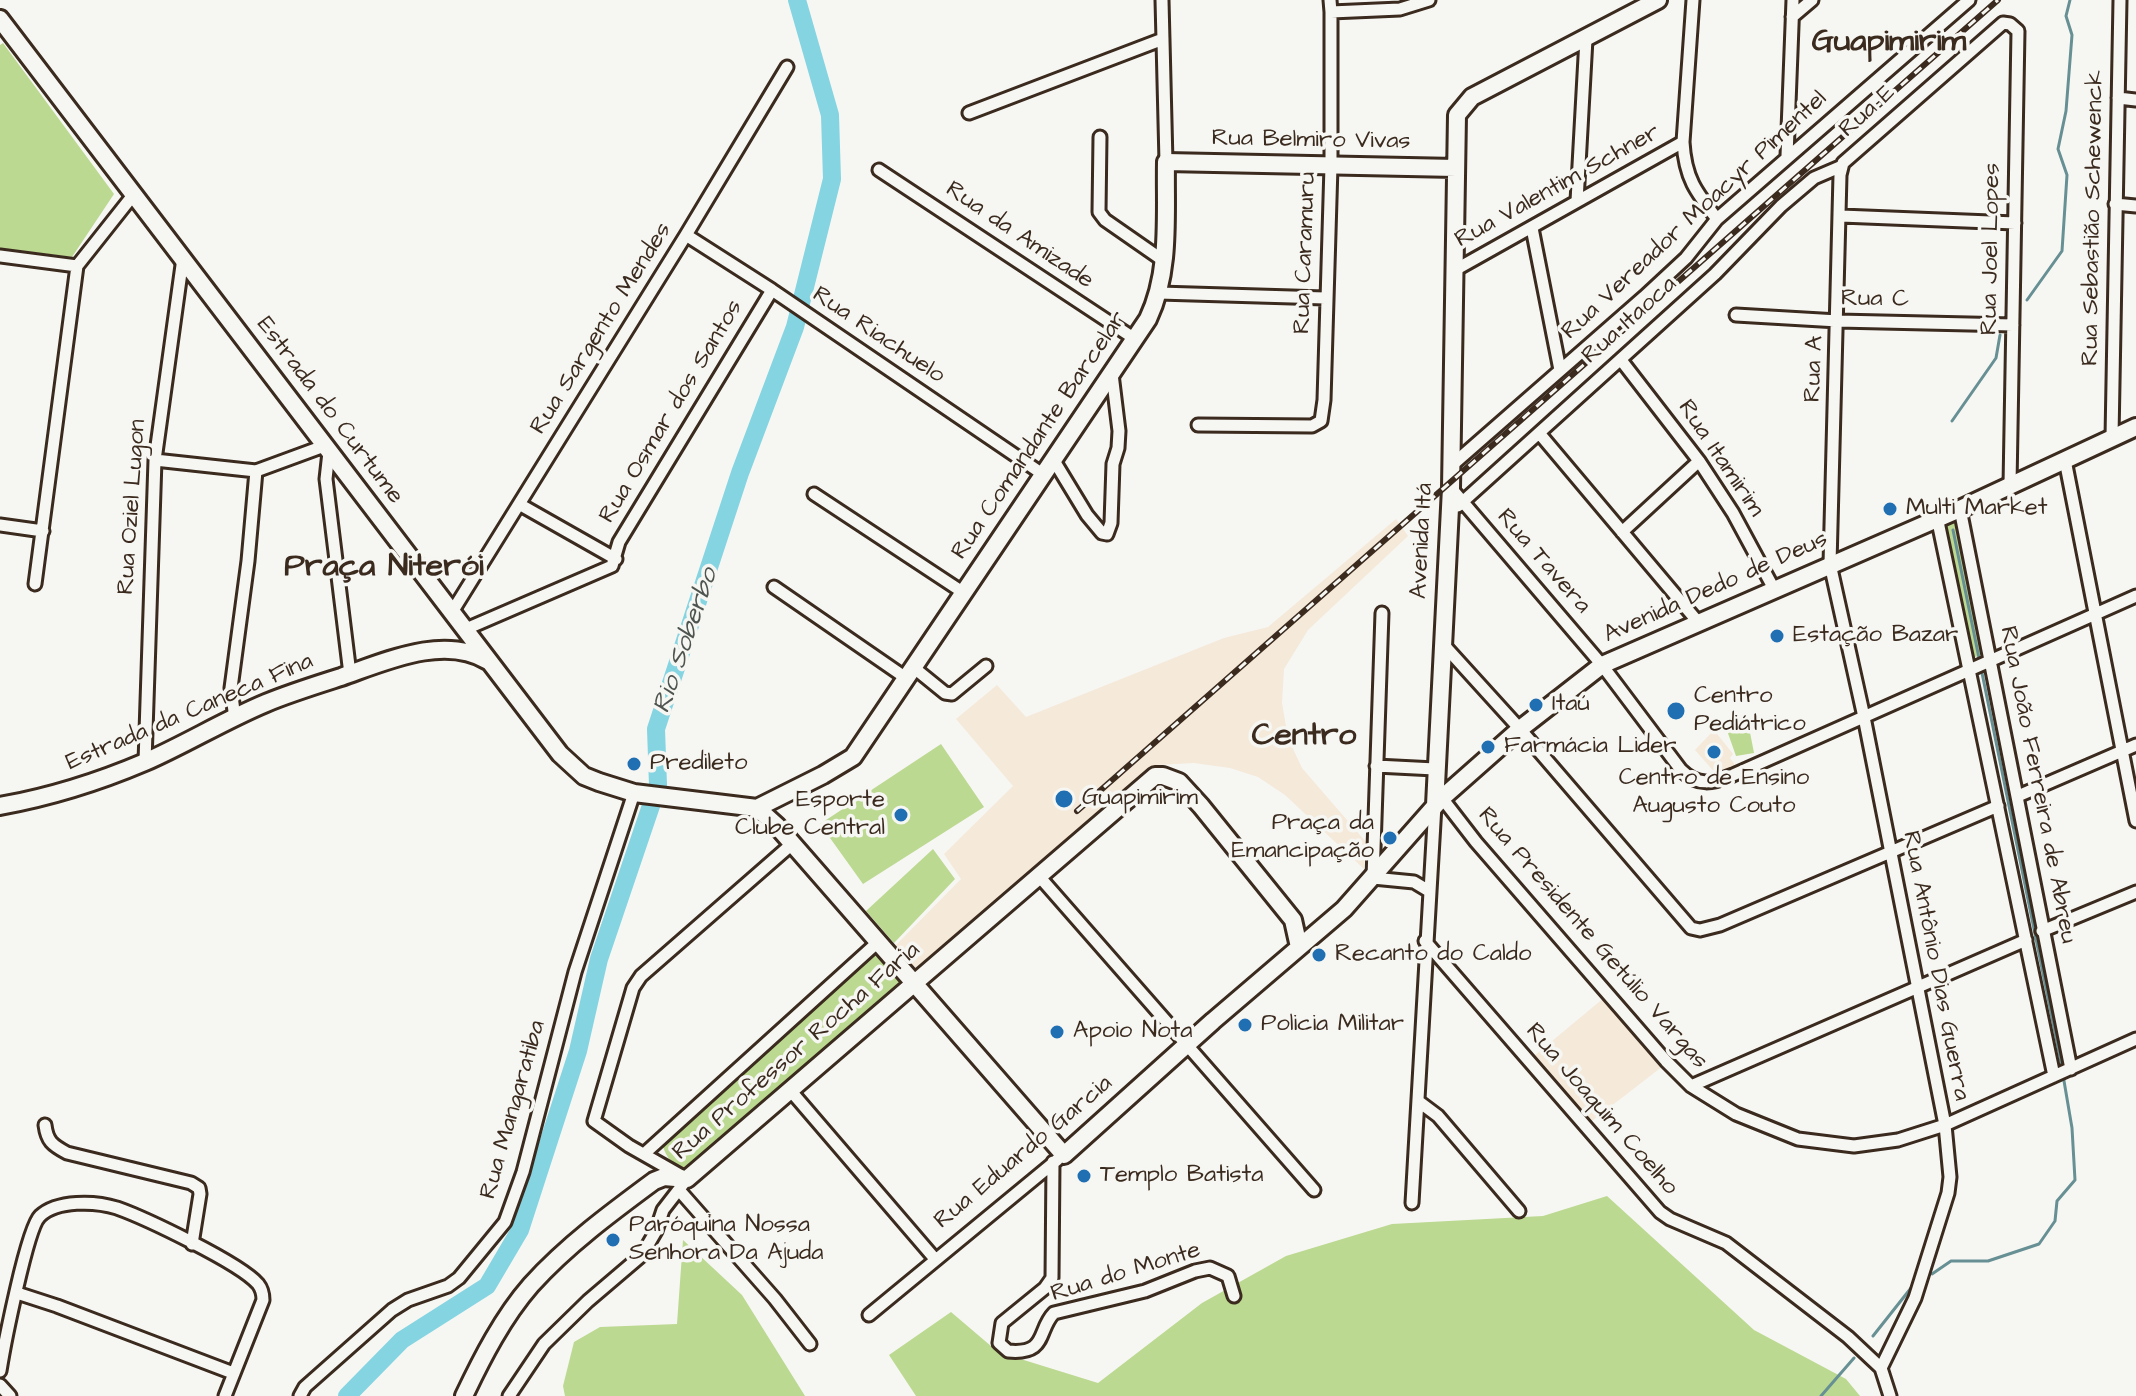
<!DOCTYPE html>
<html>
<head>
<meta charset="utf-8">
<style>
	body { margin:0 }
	canvas { display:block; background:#f6f6f2 }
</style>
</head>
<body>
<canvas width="2136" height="1396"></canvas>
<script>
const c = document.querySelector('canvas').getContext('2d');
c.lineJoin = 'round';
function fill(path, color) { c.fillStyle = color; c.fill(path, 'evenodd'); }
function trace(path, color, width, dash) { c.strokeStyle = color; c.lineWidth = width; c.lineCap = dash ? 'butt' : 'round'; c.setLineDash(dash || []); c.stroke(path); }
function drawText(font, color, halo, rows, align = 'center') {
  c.font = font + ' "Architects Daughter",sans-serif'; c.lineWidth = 7; c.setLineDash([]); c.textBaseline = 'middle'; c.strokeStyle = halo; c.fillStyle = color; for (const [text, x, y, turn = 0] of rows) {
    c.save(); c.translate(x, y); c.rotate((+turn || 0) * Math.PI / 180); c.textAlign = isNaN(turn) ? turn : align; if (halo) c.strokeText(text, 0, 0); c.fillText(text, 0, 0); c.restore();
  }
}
const built = new Path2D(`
	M 1396,519 L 1408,536 L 1308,630 L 1284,669 L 1282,703 L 1288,738 L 1302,768 L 1366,842 L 1364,869 L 1285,795 L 1258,777 L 1230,768 L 1194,763 L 1156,765 L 1138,776 L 918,970 L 895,946 L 961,879 L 944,854 L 1013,786 L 956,719 L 997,685 L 1026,717 L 1224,638 L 1268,627 Z
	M 1714,730 L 1733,754 L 1730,758 L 1737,768 L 1717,775 L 1695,750 Z
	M 1605,997 L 1663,1066 L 1588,1124 L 1534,1056 Z`);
const green = new Path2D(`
	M 3,43 L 114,194 L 72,257 L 0,248 L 0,45 Z
	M 1957,521 L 1985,655 L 1969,658 L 1944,524 Z
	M 1747,717 L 1754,753 L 1736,756 L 1724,722 Z
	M 941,744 L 984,807 L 863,884 L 820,824 Z
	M 933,849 L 955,879 L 894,943 L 866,911 Z
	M 876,951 L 906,983 L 689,1169 C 673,1167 667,1159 662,1144 Z
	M 1607,1196 L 1754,1330 L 1846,1379 L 1860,1396 L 916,1396 L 889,1355 L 951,1312 L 998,1352 L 1098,1383 L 1202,1303 L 1286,1256 L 1392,1224 L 1543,1216 Z
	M 683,1240 L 742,1295 L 805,1396 L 565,1396 L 563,1386 L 574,1342 L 600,1327 L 677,1324 Z`);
const stream = new Path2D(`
	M 2027,300 L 2062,251 L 2067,175 L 2058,149 L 2066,111 L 2072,35 L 2066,16 L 2070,0
	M 1952,421 L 1996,358 L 2000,335
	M 1953,530 L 2062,1067
	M 1932,1274 L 1951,1261 L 1988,1261 L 2039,1244 L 2055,1221 L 2057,1201 L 2075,1180 L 2072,1128 L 2063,1075
	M 1873,1336 L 1911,1288
	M 1821,1396 L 1854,1358`);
const river = new Path2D(`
	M 347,1396 L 402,1340 L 487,1286 L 520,1230 L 578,1051 L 599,959 L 658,785 L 656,729 L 740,473 L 795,327 L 832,179 L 830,115 L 797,0`);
const street = new Path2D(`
	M 1162,0 L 1166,162
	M 1330,0 L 1331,12
	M 1693,0 L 1683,142 C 1685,178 1696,192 1717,219
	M 1792,17 L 1812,0
	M 2118,98 L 2136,100
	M 969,113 L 1163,39
	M 1100,137 L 1099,212 L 1105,220 L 1164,261
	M 1787,156 L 1793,0
	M 879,170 L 1135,339
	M 1577,201 L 1586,39
	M 2115,204 L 2136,206
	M 1841,216 L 2015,223
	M 1532,228 L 1560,370
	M 686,235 L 772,290 L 1044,475
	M 0,256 L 77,266
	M 1455,270 L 1683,142
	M 1159,293 L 1325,298
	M 1736,315 L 1838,321 L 2013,325
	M 1621,360 L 1699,461 L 1733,513 L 1774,589
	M 1198,425 L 1312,426 L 1321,421 L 1324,400 L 1331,166 L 1331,12 L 1400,9 L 1429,0
	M 1539,433 L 1698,622
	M 2112,437 L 2120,0
	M 329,452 L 326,479 L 350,674
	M 1053,459 L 1087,515 L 1102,533 L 1107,534 L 1111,523 L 1113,464 L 1118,448 L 1119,431 L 1112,374
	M 155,460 L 256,471 L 324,446
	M 2065,460 L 2136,821
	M 1451,466 L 1644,297 L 1686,258 L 1717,219 L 1969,0
	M 1451,488 L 1602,665 L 1681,770 C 1698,787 1713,783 1733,775 L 2136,596
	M 814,494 L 964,593
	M 519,504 L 616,559
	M 1458,506 L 1715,274 L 1781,206 L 1814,178 L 1842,166
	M 1960,509 L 2071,1069
	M 1937,517 L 2054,1076
	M 0,525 L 43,531
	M 1622,532 L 1699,461
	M 35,584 L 77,266 L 134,194
	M 774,587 L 906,678
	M 452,612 L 686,235 L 787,67
	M 1382,613 L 1373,878 L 1414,882 L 1429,891
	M 466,629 L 612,566 L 619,542 L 772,290
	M 1442,643 L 1520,729 L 1691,928 L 1700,930 L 1720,925 L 1998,806
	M 913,667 L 945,693 L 952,694 L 986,666
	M 235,719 L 231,688 L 248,561 L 256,471
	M 145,762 L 155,460 L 183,258
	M 1376,766 L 1435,769
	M 2018,796 L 2136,745
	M 1442,798 L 1476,842 L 1666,1061 L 1691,1086 L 1736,1114 L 1798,1139 L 1854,1146 L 1898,1140 L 1945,1125 L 2136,1039
	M 1038,875 L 1314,1190
	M 2042,931 L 2136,892
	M 1425,941 L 1660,1212 L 1670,1219 L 1726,1243 L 1848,1337 L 1881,1368 L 1890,1396
	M 1691,1086 L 2026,940
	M 790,1090 L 935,1259
	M 1418,1101 L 1438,1116 L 1519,1211
	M 45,1125 C 47,1141 52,1145 67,1153 L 191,1183 L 199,1188 L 200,1194 L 192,1244
	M 644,1154 L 878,942
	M 1053,1162 L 1052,1278 L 1045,1288 L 1002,1323 L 999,1343 L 1008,1351 C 1048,1355 1037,1330 1054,1313 L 1145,1291 L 1195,1271 L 1210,1268 L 1228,1276 L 1234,1296
	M 679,1190 L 775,1299 L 810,1344
	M 1412,1203 L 1435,805
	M 17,1293 L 57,1306 L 233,1373
	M 869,1315 L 1057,1160
	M 1881,1368 L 1915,1298 L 1948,1193 L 1950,1177 L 1945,1125 L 1864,717 L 1830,564 L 1840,175 L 1843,163 L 2003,23 L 2010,24 L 2018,31 L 2010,485
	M 0,1371 C 4,1346 27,1228 40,1216 C 57,1200 95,1201 117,1208 C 145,1218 240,1263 258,1284 C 262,1289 263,1293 263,1300 L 225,1396
	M 0,1385 L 10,1396
	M 300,1396 L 305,1387 L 392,1310 L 408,1300 L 448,1286 L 459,1278 L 505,1222 L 523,1172 L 575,972 L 634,793
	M 509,1396 L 544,1344 L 588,1301 L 642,1255 L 656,1231 L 663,1210 L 687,1179 L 629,1146 L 594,1121 L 633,988 L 641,976 L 792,844`);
const secondary = new Path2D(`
	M 0,19 L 560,754 L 584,776 L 599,782 L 634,793 L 757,808 L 777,826 L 1064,1155 L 1213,1021 L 1344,909 L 1442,798 L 1520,729 L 1602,665 L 1960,509 L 2136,427
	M 1435,805 L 1451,488 L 1457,115 L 1472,97 L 1658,0
	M 0,806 C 50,797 98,782 145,762 C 186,744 225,720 266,703 C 290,693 316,685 341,677 C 384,662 444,634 488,661
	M 757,808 L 823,775 L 853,757 L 1148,319 C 1171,271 1165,214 1166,162 L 1456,168
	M 464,1396 C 482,1358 503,1317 531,1285 C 566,1246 612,1212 654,1181 L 664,1177 L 687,1179 L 1155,776 L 1163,776 L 1179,782 L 1201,806 L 1293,920 L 1299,947`);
const rail = new Path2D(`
	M 1077,811 L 1998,0`);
const markers = [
	[1890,509,8,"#1f6fb2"],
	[1777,636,8,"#1f6fb2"],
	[1536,705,8,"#1f6fb2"],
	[1676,711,10,"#1f6fb2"],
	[1488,747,8,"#1f6fb2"],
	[1714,752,8,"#1f6fb2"],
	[634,764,8,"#1f6fb2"],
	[1064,799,10,"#1f6fb2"],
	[901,815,8,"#1f6fb2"],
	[1390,838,8,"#1f6fb2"],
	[1319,955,8,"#1f6fb2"],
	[1245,1025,8,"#1f6fb2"],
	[1057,1032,8,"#1f6fb2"],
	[1084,1176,8,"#1f6fb2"],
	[613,1240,8,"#1f6fb2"]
];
const streetNames = [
	["Rua E",1868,112,-42],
	["Rua Belmiro Vivas",1311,141,1],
	["Rua Valentim Schner",1558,187,-29],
	["Rua Vereador Moacyr Pimentel",1695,216,-43],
	["Rua Sebastião Schewenck",2094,218,-89],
	["Rua da Amizade",1019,236,34],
	["Rua Joel Lopes",1992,249,-89],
	["Rua Caramuru",1306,253,-88],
	["Rua C",1875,300,1],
	["Rua Itaoca",1630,321,-42],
	["Rua Sargento Mendes",602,329,-58],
	["Rua Riachuelo",878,336,34],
	["Rua A",1815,369,-88],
	["Estrada do Curtume",329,411,53],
	["Rua Osmar dos Santos",672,412,-59],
	["Rua Comandante Barcelar",1040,436,-56],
	["Rua Itamirim",1720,459,56],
	["Rua Oziel Lugon",133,507,-86],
	["Avenida Itá",1423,541,-87],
	["Rua Tavera",1543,562,49],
	["Avenida Dedo de Deus",1716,588,-24],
	["Estrada da Caneca Fina",190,713,-23],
	["Rua João Ferreira de Abreu",2037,785,79],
	["Rua Presidente Getúlio Vargas",1592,939,49],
	["Rua Antônio Dias Guerra",1935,966,79],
	["Rua Professor Rocha Faria",797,1052,-41],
	["Rua Mangaratiba",514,1110,-74],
	["Rua Joaquim Coelho",1601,1110,49],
	["Rua Eduardo Garcia",1024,1153,-40],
	["Rua do Monte",1126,1273,-17]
];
const poiNames = [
	["Multi Market",1906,509],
	["Estação Bazar",1793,636],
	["Centro",1694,697],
	["Pediátrico",1694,725],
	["Itaú",1552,705],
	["Farmácia Lider",1504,747],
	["Predileto",650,764],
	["Centro de Ensino",1714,779,"center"],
	["Augusto Couto",1714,807,"center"],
	["Guapimirim",1082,799],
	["Esporte",885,801,"right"],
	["Clube Central",885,829,"right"],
	["Praça da",1374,824,"right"],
	["Emancipação",1374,852,"right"],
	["Recanto do Caldo",1335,955],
	["Policia Militar",1261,1025],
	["Apoio Nota",1073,1032],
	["Templo Batista",1100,1176],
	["Paróquina Nossa",629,1226],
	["Senhora Da Ajuda",629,1254]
];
const waterNames = [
	["Rio Soberbo",687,641,-71]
];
const districtNames = [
	["Guapimirim",1889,43],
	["Praça Niterói",384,568],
	["Centro",1304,737]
];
fill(built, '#f5e9da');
fill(green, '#bcd991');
trace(stream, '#679094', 3);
trace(river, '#85d4e2', 18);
trace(street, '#3b2a1e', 17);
trace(secondary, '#3b2a1e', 22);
trace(street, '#f6f6f2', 11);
trace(secondary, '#f6f6f2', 16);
trace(rail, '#3b2a1e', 6);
trace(rail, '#f6f6f2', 3, [9]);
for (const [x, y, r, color] of markers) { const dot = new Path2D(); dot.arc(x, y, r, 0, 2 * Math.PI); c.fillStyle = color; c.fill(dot); trace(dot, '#f6f6f2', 3); }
drawText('24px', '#3b2a1e', '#f6f6f2', streetNames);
drawText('24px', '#3b2a1e', '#f6f6f2', poiNames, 'left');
drawText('italic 26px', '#4e544f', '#f6f6f2', waterNames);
drawText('bold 32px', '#3b2a1e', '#f6f6f2', districtNames);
</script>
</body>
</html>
